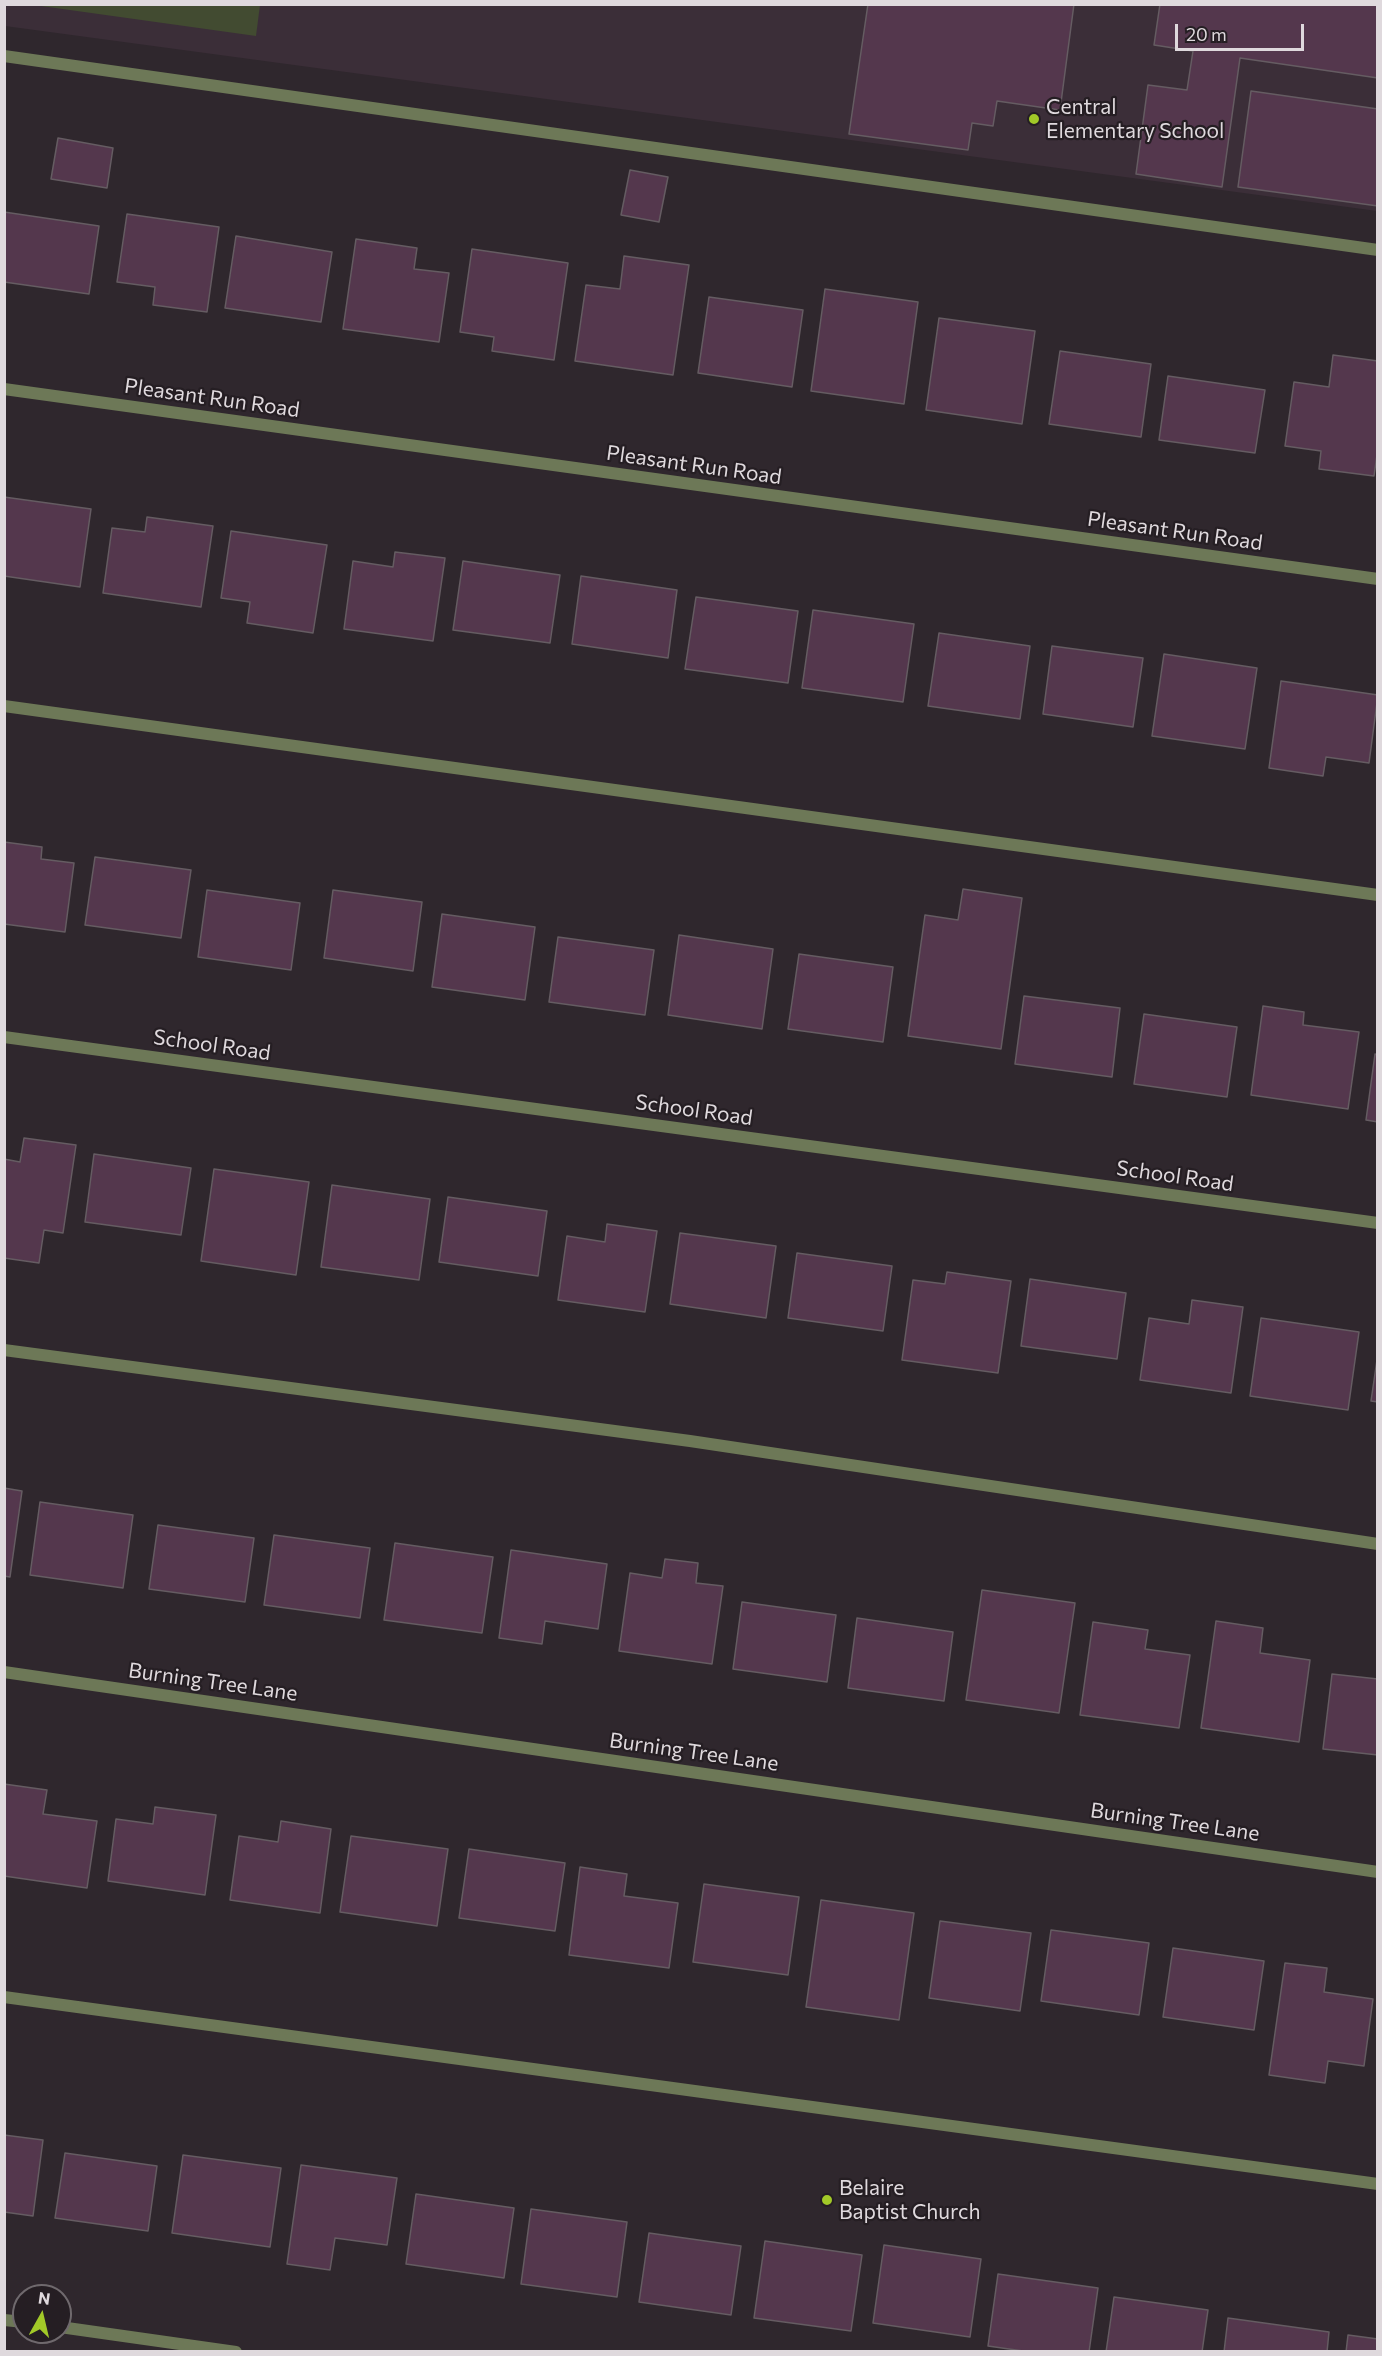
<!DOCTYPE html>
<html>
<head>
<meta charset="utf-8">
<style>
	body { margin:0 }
	#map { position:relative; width:1382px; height:2356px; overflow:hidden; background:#2f272d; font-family:Commissioner,sans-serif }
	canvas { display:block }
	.frame { position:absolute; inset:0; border:6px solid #dfd9dd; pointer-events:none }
	.north { position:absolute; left:12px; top:2284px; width:60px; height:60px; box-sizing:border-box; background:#251e23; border:2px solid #6f696d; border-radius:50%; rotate:8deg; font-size:16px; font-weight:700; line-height:24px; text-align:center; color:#dfd9dd }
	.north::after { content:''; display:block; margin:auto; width:21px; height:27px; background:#a2c928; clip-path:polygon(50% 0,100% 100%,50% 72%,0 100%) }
	.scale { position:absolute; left:1175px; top:24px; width:129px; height:27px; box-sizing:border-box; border:3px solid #dfd9dd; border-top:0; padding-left:8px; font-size:18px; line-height:21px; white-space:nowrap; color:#dfd9dd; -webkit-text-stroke:4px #251e23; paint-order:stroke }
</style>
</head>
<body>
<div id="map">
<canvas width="1382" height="2356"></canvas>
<div class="frame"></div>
<div class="north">N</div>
<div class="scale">20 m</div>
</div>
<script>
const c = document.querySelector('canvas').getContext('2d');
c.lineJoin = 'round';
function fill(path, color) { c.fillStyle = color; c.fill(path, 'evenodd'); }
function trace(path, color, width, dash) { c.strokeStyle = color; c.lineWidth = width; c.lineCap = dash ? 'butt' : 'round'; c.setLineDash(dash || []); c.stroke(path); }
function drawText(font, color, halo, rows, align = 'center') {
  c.font = font + ' Commissioner,sans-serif'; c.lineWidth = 4.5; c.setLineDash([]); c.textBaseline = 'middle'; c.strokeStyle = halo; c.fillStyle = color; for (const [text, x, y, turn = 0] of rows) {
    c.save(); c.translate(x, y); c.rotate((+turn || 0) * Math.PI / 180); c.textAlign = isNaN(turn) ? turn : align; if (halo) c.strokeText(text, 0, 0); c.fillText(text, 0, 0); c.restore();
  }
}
const built = new Path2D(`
	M 5,4 L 1377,5 L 1377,211 L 5,26 Z`);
const green = new Path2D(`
	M 34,5 L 260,5 L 256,36 Z`);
const building = new Path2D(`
	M 868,4 L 1074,4 L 1060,110 L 997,101 L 993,126 L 972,123 L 968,150 L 849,134 Z
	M 1160,4 L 1378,4 L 1378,78 L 1240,58 L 1222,187 L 1136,174 L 1148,85 L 1187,90 L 1193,51 L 1154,45 Z
	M 1251,91 L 1378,109 L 1378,206 L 1238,187 Z
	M 58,138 L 113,148 L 107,188 L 51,179 Z
	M 630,170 L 668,177 L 659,222 L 621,215 Z
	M 4,212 L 99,226 L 89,294 L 4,282 Z
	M 127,214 L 219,227 L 207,312 L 153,305 L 155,287 L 117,282 Z
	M 236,236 L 332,252 L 321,322 L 225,308 Z
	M 356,239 L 417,248 L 414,269 L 449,273 L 439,342 L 343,329 Z
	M 472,249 L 568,263 L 554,360 L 492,351 L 494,337 L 460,332 Z
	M 624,256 L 689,265 L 673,375 L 575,361 L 586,285 L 620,289 Z
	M 825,289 L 918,302 L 904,404 L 811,391 Z
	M 709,297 L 803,310 L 792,387 L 698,373 Z
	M 939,318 L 1035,331 L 1022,424 L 926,410 Z
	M 1060,351 L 1151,364 L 1141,437 L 1049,424 Z
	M 1333,355 L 1378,361 L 1378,448 L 1374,476 L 1319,469 L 1321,451 L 1285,446 L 1294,382 L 1329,387 Z
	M 1168,376 L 1265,390 L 1255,453 L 1159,440 Z
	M 4,497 L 91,509 L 80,587 L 4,576 Z
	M 147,517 L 213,526 L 201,607 L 103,593 L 112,528 L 145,532 Z
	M 231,531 L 327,545 L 313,633 L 247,623 L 250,602 L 221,598 Z
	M 395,552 L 445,558 L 433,641 L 344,629 L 353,561 L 393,567 Z
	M 463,561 L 560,575 L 550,643 L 453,630 Z
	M 581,576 L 677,590 L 668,658 L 572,644 Z
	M 696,597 L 798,611 L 788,683 L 685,669 Z
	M 813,610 L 914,624 L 903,702 L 802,688 Z
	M 939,633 L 1030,646 L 1020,719 L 928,706 Z
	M 1052,646 L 1143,658 L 1133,727 L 1043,714 Z
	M 1164,654 L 1257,668 L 1245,749 L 1152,736 Z
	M 1281,681 L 1378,695 L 1369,763 L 1326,757 L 1323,776 L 1269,768 Z
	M 4,842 L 42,847 L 41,859 L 74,863 L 65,932 L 4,924 Z
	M 95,857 L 191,870 L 181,938 L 85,925 Z
	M 963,889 L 1022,898 L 1001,1049 L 908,1036 L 925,915 L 958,920 Z
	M 207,890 L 300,903 L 291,970 L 198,957 Z
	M 333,890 L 422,902 L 413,971 L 324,958 Z
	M 442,914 L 535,927 L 525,1000 L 432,987 Z
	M 679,935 L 773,949 L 762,1029 L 668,1015 Z
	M 558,937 L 654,950 L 645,1015 L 549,1002 Z
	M 799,954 L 893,967 L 883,1042 L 788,1029 Z
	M 1024,996 L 1120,1008 L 1112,1077 L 1015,1064 Z
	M 1263,1006 L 1304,1012 L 1303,1025 L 1359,1032 L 1348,1109 L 1251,1095 Z
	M 1144,1014 L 1237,1027 L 1227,1097 L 1134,1084 Z
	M 1375,1054 L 1378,1055 L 1378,1122 L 1366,1120 Z
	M 24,1138 L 76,1145 L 63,1233 L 44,1230 L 39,1263 L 4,1258 L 4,1159 L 20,1162 Z
	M 94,1154 L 191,1168 L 181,1235 L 85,1222 Z
	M 214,1169 L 309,1182 L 296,1275 L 201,1261 Z
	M 332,1185 L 430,1199 L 419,1280 L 321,1267 Z
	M 448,1197 L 547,1211 L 538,1276 L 439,1262 Z
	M 607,1224 L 657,1231 L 645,1312 L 558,1300 L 567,1236 L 605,1242 Z
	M 680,1233 L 776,1246 L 766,1318 L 670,1304 Z
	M 797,1253 L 892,1266 L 883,1331 L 788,1318 Z
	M 947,1272 L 1011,1281 L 998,1373 L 902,1360 L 913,1280 L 945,1284 Z
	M 1030,1279 L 1126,1293 L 1117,1359 L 1021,1346 Z
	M 1192,1300 L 1243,1307 L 1231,1393 L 1140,1380 L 1149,1318 L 1189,1324 Z
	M 1261,1318 L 1359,1332 L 1348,1410 L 1250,1396 Z
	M 1378,1353 L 1378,1402 L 1371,1401 Z
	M 4,1488 L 22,1491 L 10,1577 L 4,1576 Z
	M 40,1502 L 133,1515 L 123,1588 L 30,1575 Z
	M 158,1525 L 254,1538 L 245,1602 L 149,1589 Z
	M 274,1535 L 370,1548 L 360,1618 L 264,1605 Z
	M 395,1543 L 493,1557 L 482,1633 L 384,1620 Z
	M 511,1550 L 607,1564 L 598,1629 L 545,1621 L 542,1644 L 499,1638 Z
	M 665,1559 L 698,1563 L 696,1583 L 723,1586 L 712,1664 L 619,1651 L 630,1573 L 662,1578 Z
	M 982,1590 L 1075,1603 L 1059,1713 L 966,1700 Z
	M 742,1602 L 836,1615 L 827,1682 L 733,1669 Z
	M 857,1618 L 953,1632 L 944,1701 L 848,1688 Z
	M 1216,1621 L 1263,1628 L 1260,1653 L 1310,1660 L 1299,1742 L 1201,1728 Z
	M 1093,1622 L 1148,1630 L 1145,1649 L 1190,1655 L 1179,1728 L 1080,1715 Z
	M 1332,1674 L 1378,1679 L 1378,1755 L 1323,1749 Z
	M 4,1784 L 47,1790 L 43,1814 L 97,1821 L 87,1888 L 4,1876 Z
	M 155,1807 L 216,1815 L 205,1895 L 108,1881 L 116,1819 L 153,1824 Z
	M 281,1821 L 331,1829 L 320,1913 L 230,1900 L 239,1836 L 278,1842 Z
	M 351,1836 L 448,1849 L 437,1926 L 340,1912 Z
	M 469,1849 L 565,1863 L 555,1931 L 459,1918 Z
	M 580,1867 L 627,1874 L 624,1896 L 678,1903 L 669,1968 L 569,1955 Z
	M 704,1884 L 799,1897 L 788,1975 L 693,1962 Z
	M 821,1900 L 914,1913 L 899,2020 L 806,2007 Z
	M 940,1921 L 1031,1933 L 1020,2011 L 929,1998 Z
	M 1051,1930 L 1149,1943 L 1139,2015 L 1041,2001 Z
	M 1173,1948 L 1264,1961 L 1254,2030 L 1163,2017 Z
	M 1285,1963 L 1327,1968 L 1324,1992 L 1373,1999 L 1364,2066 L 1328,2061 L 1325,2083 L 1269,2075 Z
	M 4,2135 L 43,2140 L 33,2216 L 4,2212 Z
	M 65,2153 L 157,2166 L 148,2231 L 55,2218 Z
	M 183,2155 L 281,2168 L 270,2247 L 172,2233 Z
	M 301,2165 L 397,2178 L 387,2245 L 335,2238 L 330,2270 L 287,2264 Z
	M 416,2194 L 514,2208 L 504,2278 L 406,2264 Z
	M 531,2209 L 627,2222 L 617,2297 L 521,2284 Z
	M 649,2233 L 741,2246 L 731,2315 L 639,2302 Z
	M 765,2241 L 862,2255 L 851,2331 L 754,2318 Z
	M 884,2245 L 981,2259 L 970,2337 L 873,2323 Z
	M 998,2274 L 1098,2288 L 1089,2352 L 1030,2352 L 988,2346 Z
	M 1114,2297 L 1208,2310 L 1202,2352 L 1106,2352 Z
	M 1228,2318 L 1329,2332 L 1327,2352 L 1224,2352 Z
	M 1348,2335 L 1378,2339 L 1378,2352 L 1346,2352 Z`);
const service = new Path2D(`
	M 4,56 L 1378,250
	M 4,706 L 1378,895
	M 4,1350 L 690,1441 L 1378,1544
	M 4,1997 L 1378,2184`);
const minor = new Path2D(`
	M 4,389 L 1378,579
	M 4,1037 L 1378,1223
	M 4,1672 L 1378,1872
	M 4,2320 L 24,2322
	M 60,2327 L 236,2352`);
const markers = [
	[1034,119,6,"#a2c928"],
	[827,2200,6,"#a2c928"]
];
const poiNames = [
	["Central",1046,107],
	["Elementary School",1046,131],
	["Belaire",839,2188],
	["Baptist Church",839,2212]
];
const streetNames = [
	["Pleasant Run Road",212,398,8],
	["Pleasant Run Road",694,465,8],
	["Pleasant Run Road",1175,531,8],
	["School Road",212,1045,8],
	["School Road",694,1110,8],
	["School Road",1175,1176,8],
	["Burning Tree Lane",213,1682,8],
	["Burning Tree Lane",694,1752,8],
	["Burning Tree Lane",1175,1822,8]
];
fill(built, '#3b2e38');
fill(green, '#424b31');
fill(building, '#54374d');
trace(building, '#655c62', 1.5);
trace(service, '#6d7857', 12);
trace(minor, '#6d7857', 12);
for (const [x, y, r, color] of markers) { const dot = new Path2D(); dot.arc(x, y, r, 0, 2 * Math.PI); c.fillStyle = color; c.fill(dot); trace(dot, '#251e23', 2); }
drawText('21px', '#dfd9dd', '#251e23', poiNames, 'left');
drawText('21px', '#dfd9dd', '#251e23', streetNames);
</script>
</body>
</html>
